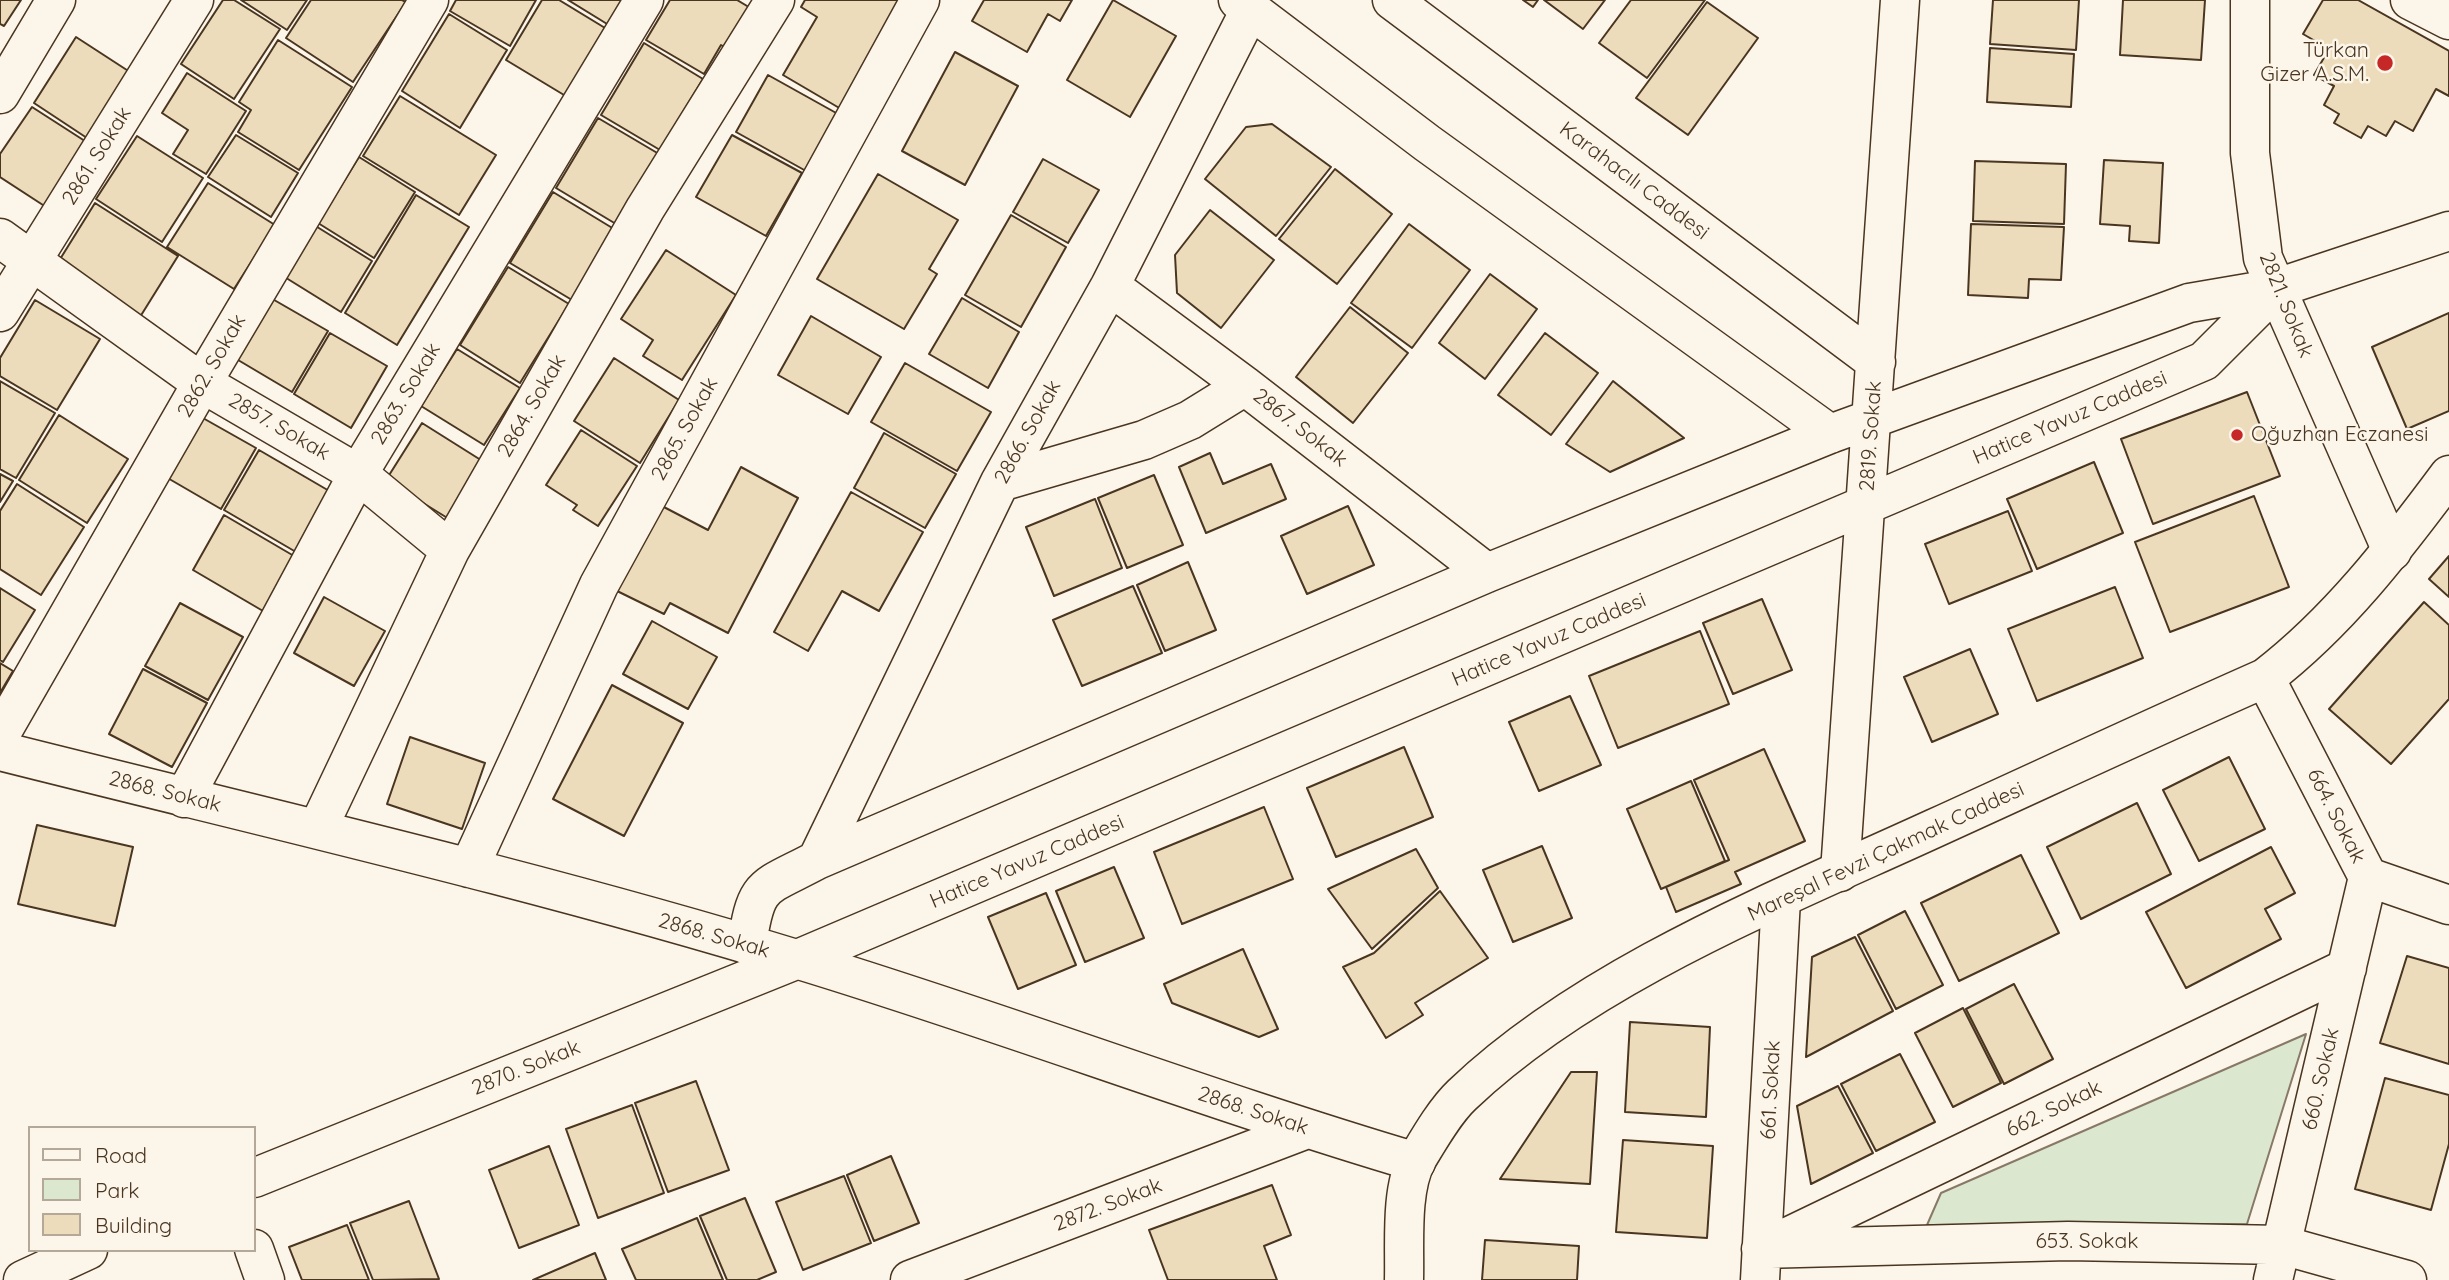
<!DOCTYPE html>
<html>
<head>
<meta charset="utf-8">
<style>
	body { margin:0 }
	#map { position:relative; width:2449px; height:1280px; overflow:hidden; background:#fbf6e9; font-family:Quicksand,sans-serif }
	canvas { display:block }
	.legend { position:absolute; left:28px; top:1126px; width:228px; height:126px; box-sizing:border-box; background:#fbf6e9; border:2px solid #b4a999; margin:0; padding:9px 12px; list-style:none; font-size:21px; color:#4a3520 }
	.legend li { display:flex; align-items:center; gap:14px; height:35px }
	.legend b { width:35px; border:2px solid #b4a999 }
</style>
</head>
<body>
<div id="map">
<canvas width="2449" height="1280"></canvas>
<ul class="legend">
<li><b style="height:9px;background:#fbf6e9"></b>Road</li>
<li><b style="height:19px;background:#dce7d0"></b>Park</li>
<li><b style="height:19px;background:#ecdcbc"></b>Building</li>
</ul>
</div>
<script>
const c = document.querySelector('canvas').getContext('2d');
c.lineJoin = 'round';
function fill(path, color) { c.fillStyle = color; c.fill(path, 'evenodd'); }
function trace(path, color, width, dash) { c.strokeStyle = color; c.lineWidth = width; c.lineCap = dash ? 'butt' : 'round'; c.setLineDash(dash || []); c.stroke(path); }
function drawText(font, color, halo, rows, align = 'center') {
  c.font = font + ' Quicksand,sans-serif'; c.lineWidth = 5; c.setLineDash([]); c.textBaseline = 'middle'; c.strokeStyle = halo; c.fillStyle = color; for (const [text, x, y, turn = 0] of rows) {
    c.save(); c.translate(x, y); c.rotate((+turn || 0) * Math.PI / 180); c.textAlign = isNaN(turn) ? turn : align; if (halo) c.strokeText(text, 0, 0); c.fillText(text, 0, 0); c.restore();
  }
}
const green = new Path2D(`
	M 2306,1034 L 2247,1224 L 1927,1225 L 1941,1193 Z`);
const building = new Path2D(`
	M 0,0 L 21,0 L 4,26 L 0,24 Z
	M 223,0 L 234,0 L 280,29 L 234,99 L 181,64 Z
	M 241,0 L 307,0 L 287,30 Z
	M 311,0 L 402,0 L 406,2 L 353,82 L 286,38 Z
	M 456,0 L 536,0 L 510,46 L 450,11 Z
	M 542,0 L 559,0 L 610,31 L 569,98 L 506,60 Z
	M 568,0 L 630,0 L 612,27 Z
	M 670,0 L 737,0 L 757,12 L 733,52 L 721,45 L 704,74 L 646,40 Z
	M 805,0 L 898,0 L 903,3 L 841,109 L 783,75 L 817,17 L 801,7 Z
	M 984,0 L 1072,0 L 1060,21 L 1048,14 L 1027,52 L 972,21 Z
	M 1113,0 L 1176,36 L 1130,117 L 1067,80 Z
	M 1523,0 L 1538,0 L 1533,7 Z
	M 1544,0 L 1605,0 L 1583,29 Z
	M 1631,0 L 1705,0 L 1647,78 L 1599,43 Z
	M 1993,0 L 2079,0 L 2076,50 L 1990,44 Z
	M 2123,0 L 2205,0 L 2201,60 L 2120,55 Z
	M 2323,0 L 2358,0 L 2449,51 L 2449,96 L 2436,89 L 2413,131 L 2395,121 L 2386,136 L 2368,126 L 2361,138 L 2334,123 L 2339,114 L 2324,105 L 2334,86 L 2314,75 L 2329,49 L 2303,34 Z
	M 1707,2 L 1758,38 L 1688,135 L 1636,98 Z
	M 449,14 L 507,50 L 460,128 L 402,91 Z
	M 76,37 L 133,74 L 90,140 L 34,103 Z
	M 278,40 L 352,87 L 299,170 L 238,132 L 251,110 L 239,102 Z
	M 644,43 L 703,79 L 660,150 L 601,115 Z
	M 1990,48 L 2074,54 L 2071,107 L 1987,102 Z
	M 955,52 L 1018,86 L 965,185 L 902,151 Z
	M 187,73 L 246,111 L 206,174 L 173,154 L 188,130 L 162,113 Z
	M 768,75 L 838,114 L 806,171 L 736,132 Z
	M 400,96 L 496,155 L 459,215 L 363,156 Z
	M 32,107 L 88,143 L 46,207 L 0,177 L 0,154 Z
	M 598,118 L 659,154 L 616,224 L 556,188 Z
	M 1272,124 L 1331,167 L 1276,236 L 1205,179 L 1246,127 Z
	M 236,135 L 298,173 L 271,217 L 208,177 Z
	M 732,135 L 802,173 L 766,236 L 696,197 Z
	M 137,136 L 203,178 L 162,242 L 96,199 Z
	M 359,157 L 415,192 L 374,258 L 318,223 Z
	M 1043,159 L 1099,190 L 1068,243 L 1013,212 Z
	M 2104,160 L 2163,163 L 2159,243 L 2129,241 L 2130,226 L 2100,224 Z
	M 1975,161 L 2066,164 L 2064,224 L 1973,221 Z
	M 1335,169 L 1392,214 L 1337,284 L 1279,239 Z
	M 878,174 L 958,220 L 929,269 L 937,274 L 904,329 L 817,279 Z
	M 208,183 L 275,225 L 234,289 L 167,247 Z
	M 553,192 L 614,229 L 572,300 L 510,263 Z
	M 416,195 L 469,227 L 397,345 L 345,313 Z
	M 95,203 L 178,256 L 140,317 L 57,264 Z
	M 1210,210 L 1274,260 L 1221,328 L 1177,293 L 1175,255 Z
	M 1011,215 L 1066,247 L 1021,327 L 965,295 Z
	M 1409,224 L 1470,270 L 1412,348 L 1351,303 Z
	M 1971,224 L 2064,227 L 2061,280 L 2029,279 L 2028,298 L 1968,295 Z
	M 314,225 L 372,261 L 341,312 L 283,276 Z
	M 666,250 L 736,295 L 682,380 L 643,356 L 653,340 L 621,319 Z
	M 508,267 L 569,304 L 520,383 L 460,345 Z
	M 1490,274 L 1537,309 L 1485,379 L 1439,343 Z
	M 269,297 L 328,331 L 292,392 L 233,357 Z
	M 962,298 L 1019,332 L 988,388 L 929,354 Z
	M 35,300 L 100,339 L 57,410 L 0,376 L 0,358 Z
	M 1350,307 L 1408,353 L 1353,423 L 1296,377 Z
	M 2449,313 L 2449,411 L 2407,429 L 2372,347 Z
	M 811,316 L 881,357 L 848,414 L 778,375 Z
	M 330,333 L 387,366 L 351,428 L 294,394 Z
	M 1545,333 L 1598,373 L 1551,435 L 1498,395 Z
	M 457,349 L 520,388 L 484,445 L 421,406 Z
	M 614,358 L 679,400 L 640,463 L 574,421 Z
	M 905,363 L 991,412 L 957,471 L 871,422 Z
	M 0,381 L 55,413 L 16,478 L 0,469 Z
	M 1613,381 L 1684,438 L 1610,472 L 1566,444 Z
	M 2247,392 L 2280,476 L 2153,524 L 2121,439 Z
	M 194,413 L 256,448 L 221,509 L 159,473 Z
	M 59,415 L 128,459 L 87,523 L 19,480 Z
	M 422,423 L 484,462 L 449,519 L 386,480 Z
	M 581,430 L 637,466 L 598,526 L 573,510 L 577,505 L 546,485 Z
	M 884,433 L 956,474 L 925,528 L 854,488 Z
	M 259,450 L 331,492 L 296,552 L 224,510 Z
	M 1210,453 L 1223,484 L 1271,464 L 1286,499 L 1206,533 L 1179,467 Z
	M 2094,462 L 2123,533 L 2037,569 L 2007,499 Z
	M 741,467 L 798,498 L 728,633 L 670,603 L 664,614 L 615,590 L 660,505 L 708,530 Z
	M 0,474 L 13,481 L 0,502 Z
	M 1154,475 L 1183,545 L 1127,568 L 1098,498 Z
	M 17,484 L 84,527 L 41,595 L 0,569 L 0,511 Z
	M 851,492 L 923,532 L 879,611 L 842,591 L 808,651 L 774,632 Z
	M 2254,496 L 2289,587 L 2170,632 L 2135,542 Z
	M 1095,499 L 1122,568 L 1054,596 L 1026,527 Z
	M 1348,506 L 1374,565 L 1307,594 L 1281,536 Z
	M 2008,511 L 2032,571 L 1949,604 L 1925,544 Z
	M 224,515 L 294,556 L 263,611 L 193,570 Z
	M 2449,556 L 2449,597 L 2429,579 Z
	M 1188,562 L 1216,630 L 1165,651 L 1137,585 Z
	M 1133,586 L 1162,653 L 1082,686 L 1053,620 Z
	M 2115,587 L 2143,658 L 2037,701 L 2008,629 Z
	M 0,588 L 35,610 L 3,662 L 0,660 Z
	M 324,597 L 385,631 L 354,686 L 294,653 Z
	M 1762,599 L 1792,670 L 1733,694 L 1703,623 Z
	M 2424,602 L 2449,625 L 2449,699 L 2391,764 L 2329,709 Z
	M 180,603 L 243,637 L 208,700 L 145,666 Z
	M 652,621 L 717,657 L 688,709 L 623,674 Z
	M 1700,631 L 1729,704 L 1618,748 L 1589,676 Z
	M 1970,649 L 1998,714 L 1932,742 L 1904,677 Z
	M 0,663 L 13,671 L 0,693 Z
	M 143,669 L 207,703 L 172,767 L 109,734 Z
	M 612,685 L 683,723 L 624,836 L 553,799 Z
	M 1570,696 L 1601,765 L 1539,791 L 1509,722 Z
	M 410,737 L 485,763 L 462,829 L 387,804 Z
	M 1404,747 L 1433,817 L 1336,857 L 1307,788 Z
	M 1764,749 L 1805,841 L 1735,872 L 1741,884 L 1676,912 L 1666,887 L 1729,860 L 1694,780 Z
	M 2229,757 L 2265,829 L 2199,861 L 2163,790 Z
	M 1691,781 L 1725,861 L 1661,889 L 1627,809 Z
	M 2137,803 L 2171,874 L 2081,919 L 2047,847 Z
	M 1264,807 L 1293,879 L 1182,924 L 1154,852 Z
	M 37,825 L 133,847 L 115,926 L 18,904 Z
	M 1542,846 L 1572,918 L 1513,942 L 1483,870 Z
	M 2271,847 L 2295,893 L 2265,909 L 2281,939 L 2186,988 L 2146,912 Z
	M 1416,849 L 1438,888 L 1372,949 L 1328,889 Z
	M 2021,855 L 2059,933 L 1959,981 L 1921,903 Z
	M 1114,867 L 1144,938 L 1085,962 L 1056,891 Z
	M 1440,891 L 1488,958 L 1415,1003 L 1423,1015 L 1386,1038 L 1343,967 L 1374,953 Z
	M 1046,893 L 1076,965 L 1018,989 L 988,917 Z
	M 1905,911 L 1943,985 L 1896,1009 L 1858,935 Z
	M 1855,937 L 1893,1011 L 1806,1057 L 1812,957 Z
	M 1243,949 L 1278,1029 L 1259,1037 L 1172,1003 L 1164,984 Z
	M 2407,956 L 2449,968 L 2449,1064 L 2380,1043 Z
	M 2014,984 L 2053,1059 L 2004,1084 L 1966,1009 Z
	M 1963,1008 L 2001,1083 L 1953,1107 L 1915,1033 Z
	M 1630,1022 L 1710,1027 L 1706,1117 L 1625,1112 Z
	M 1900,1054 L 1935,1122 L 1876,1151 L 1841,1084 Z
	M 1571,1072 L 1597,1072 L 1590,1184 L 1500,1179 Z
	M 2385,1078 L 2449,1095 L 2449,1144 L 2431,1210 L 2355,1189 Z
	M 696,1081 L 729,1170 L 668,1192 L 635,1103 Z
	M 1838,1086 L 1873,1153 L 1811,1184 L 1797,1106 Z
	M 632,1105 L 664,1193 L 598,1218 L 566,1129 Z
	M 1623,1140 L 1713,1146 L 1707,1238 L 1616,1232 Z
	M 549,1146 L 579,1225 L 519,1248 L 489,1170 Z
	M 891,1156 L 919,1223 L 874,1241 L 847,1175 Z
	M 844,1176 L 871,1243 L 803,1270 L 776,1202 Z
	M 1272,1185 L 1291,1235 L 1264,1246 L 1277,1280 L 1168,1280 L 1149,1230 Z
	M 745,1198 L 776,1272 L 757,1280 L 727,1280 L 700,1216 Z
	M 409,1201 L 439,1279 L 373,1280 L 350,1223 Z
	M 697,1218 L 723,1280 L 636,1280 L 622,1249 Z
	M 347,1225 L 369,1280 L 302,1280 L 289,1247 Z
	M 1485,1240 L 1579,1246 L 1577,1280 L 1482,1280 Z
	M 595,1253 L 606,1280 L 533,1280 Z`);
const minor = new Path2D(`
	M 1238,0 L 1427,143 L 1830,434
	M 1392,0 L 1876,362
	M 2250,0 L 2250,153 L 2263,258 L 2392,551
	M 2410,0 L 2449,20
	M 0,94 L 56,0
	M 0,238 L 202,383 L 358,474 L 450,550
	M 1110,286 L 1245,386 L 1487,573
	M 0,312 L 194,0
	M 1000,482 L 1144,440 L 1190,420 L 1245,386
	M 2265,678 L 2368,877 L 2449,905
	M 0,735 L 202,383 L 429,0
	M 0,751 C 266,818 534,879 796,959 C 1004,1022 1207,1100 1416,1162
	M 184,798 L 358,474 L 644,0
	M 318,828 L 450,550 L 645,209 L 775,0
	M 817,860 L 1000,482 L 1110,286 L 1250,10
	M 469,868 L 599,585 L 920,0
	M 1840,872 L 1900,0
	M 747,945 C 756,881 763,889 817,860 L 1487,573 L 1830,434 L 2189,303 L 2277,288 L 2449,231
	M 254,1178 L 798,959 L 2204,361 L 2277,288
	M 1773,1244 L 2347,968
	M 254,1249 L 265,1280
	M 1761,1249 L 2068,1241 L 2282,1245 L 2407,1280
	M 23,1280 L 88,1250
	M 910,1280 L 1307,1129
	M 1760,1280 L 1781,899
	M 2273,1280 L 2368,877`);
const major = new Path2D(`
	M 1404,1280 C 1405,1245 1400,1190 1417,1159 C 1429,1139 1445,1111 1462,1095 C 1588,975 1778,900 1935,828 C 2045,778 2154,727 2265,678 C 2338,622 2394,549 2449,475`);
const markers = [
	[2385,63,9,"#c62828"],
	[2237,435,7,"#c62828"]
];
const poiNames = [
	["Türkan",2369,51],
	["Gizer A.S.M.",2369,75],
	["Oğuzhan Eczanesi",2251,435,"left"]
];
const streetNames = [
	["2861. Sokak",97,156,-58],
	["Karahacılı Caddesi",1634,181,37],
	["2821. Sokak",2286,305,68],
	["2862. Sokak",212,366,-60],
	["2863. Sokak",406,394,-59],
	["2864. Sokak",532,406,-60],
	["Hatice Yavuz Caddesi",2070,418,-23],
	["2857. Sokak",279,427,30],
	["2867. Sokak",1300,428,38],
	["2865. Sokak",685,429,-61],
	["2866. Sokak",1028,432,-61],
	["2819. Sokak",1871,436,-86],
	["Hatice Yavuz Caddesi",1549,640,-23],
	["2868. Sokak",165,792,14],
	["664. Sokak",2336,816,63],
	["Mareşal Fevzi Çakmak Caddesi",1886,852,-25],
	["Hatice Yavuz Caddesi",1027,862,-23],
	["2868. Sokak",714,936,16],
	["2870. Sokak",526,1068,-22],
	["660. Sokak",2321,1079,-77],
	["661. Sokak",1771,1090,-87],
	["662. Sokak",2054,1109,-26],
	["2868. Sokak",1253,1111,18],
	["2872. Sokak",1108,1205,-21],
	["653. Sokak",2087,1242]
];
fill(green, '#dce7d0');
trace(green, '#887966', 2);
fill(building, '#ecdcbc');
trace(building, '#4a3520', 2);
trace(minor, '#4a3520', 41);
trace(major, '#4a3520', 41);
trace(minor, '#fbf6e9', 38);
trace(major, '#fbf6e9', 38);
for (const [x, y, r, color] of markers) { const dot = new Path2D(); dot.arc(x, y, r, 0, 2 * Math.PI); c.fillStyle = color; c.fill(dot); trace(dot, '#fbf6e9', 2.5); }
drawText('21px', '#4a3520', '#fbf6e9', poiNames, 'right');
drawText('21px', '#4a3520', '#fbf6e9', streetNames);
</script>
</body>
</html>
